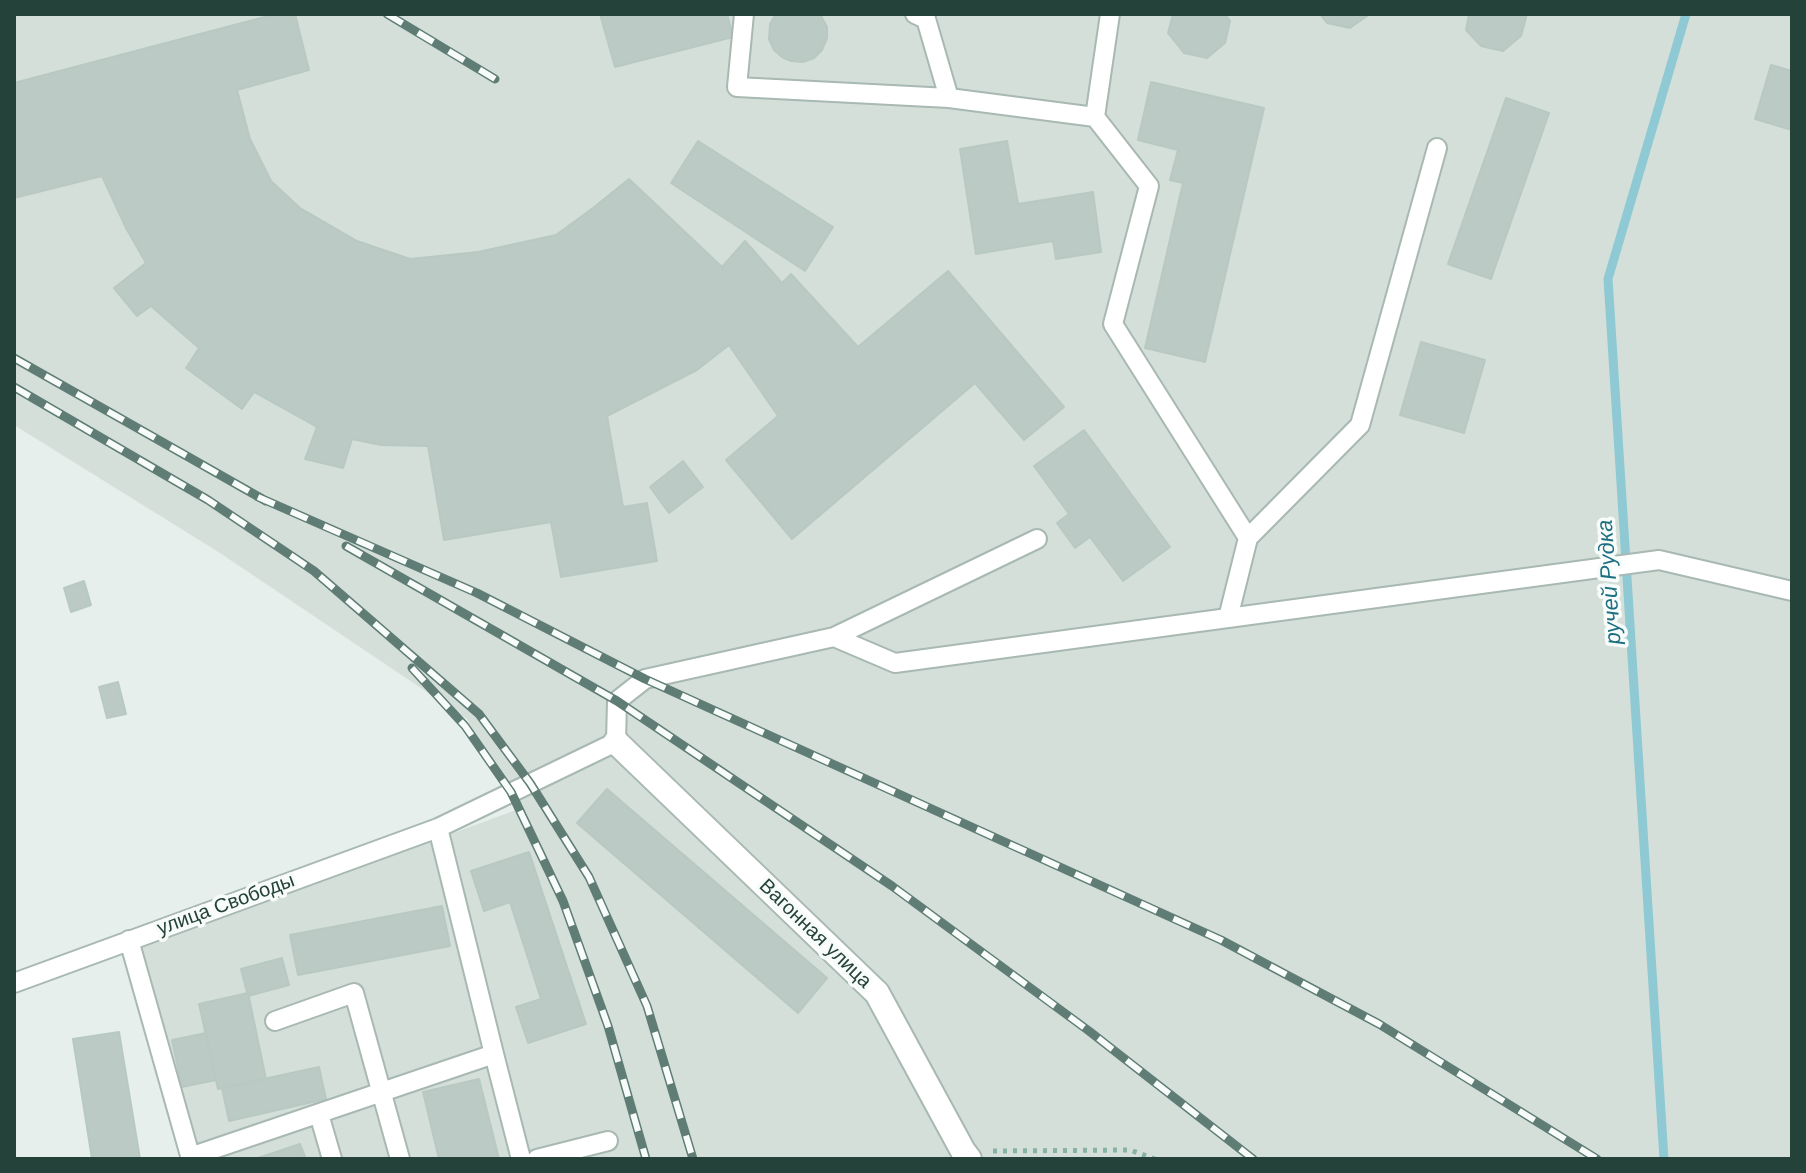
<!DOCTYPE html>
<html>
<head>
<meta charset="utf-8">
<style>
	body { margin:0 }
	#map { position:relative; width:1806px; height:1173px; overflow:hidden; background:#e6efeb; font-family:Arial,sans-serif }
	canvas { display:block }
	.frame { position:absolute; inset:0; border:16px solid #24423a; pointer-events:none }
</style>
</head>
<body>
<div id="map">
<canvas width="1806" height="1173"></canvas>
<div class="frame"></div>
</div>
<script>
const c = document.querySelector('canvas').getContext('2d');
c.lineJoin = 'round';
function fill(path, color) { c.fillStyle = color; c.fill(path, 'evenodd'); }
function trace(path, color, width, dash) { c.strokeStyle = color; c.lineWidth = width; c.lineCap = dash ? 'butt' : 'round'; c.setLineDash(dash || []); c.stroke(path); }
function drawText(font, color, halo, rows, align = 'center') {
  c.font = font + ' Arial,sans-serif'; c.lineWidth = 7; c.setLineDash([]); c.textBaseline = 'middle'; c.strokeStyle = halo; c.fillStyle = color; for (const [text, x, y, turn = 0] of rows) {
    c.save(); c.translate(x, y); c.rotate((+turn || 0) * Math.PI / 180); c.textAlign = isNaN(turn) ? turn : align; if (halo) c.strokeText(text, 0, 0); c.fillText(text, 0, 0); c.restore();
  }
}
const built = new Path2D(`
	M 14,14 L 1792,14 L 1792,1159 L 182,1159 L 122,955 L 516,810 L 467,719 L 220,553 L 14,425 Z`);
const stream = new Path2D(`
	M 1664,1159 L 1608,279 L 1686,14`);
const building = new Path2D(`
	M 276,14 L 295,14 L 309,70 L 237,90 L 250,139 L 271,181 L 300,208 L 357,241 L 410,259 L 478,252 L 556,235 L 593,208 L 629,179 L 722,267 L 745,241 L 782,283 L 791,274 L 858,347 L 948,271 L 1064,407 L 1024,440 L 975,383 L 792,539 L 726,460 L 778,416 L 729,345 L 697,370 L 607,416 L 623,507 L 647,503 L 657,561 L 561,577 L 551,522 L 444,540 L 428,446 L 381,445 L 352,439 L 343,468 L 305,459 L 317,427 L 254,392 L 242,409 L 186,368 L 199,348 L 151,306 L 137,316 L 114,288 L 146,263 L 126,228 L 102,176 L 14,198 L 14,83 Z
	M 600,14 L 727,14 L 733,37 L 615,67 Z
	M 776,14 L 820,14 L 827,27 L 827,38 L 822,50 L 814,58 L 803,62 L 791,61 L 782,57 L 774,50 L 769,39 L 770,24 Z
	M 1173,14 L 1225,14 L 1230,21 L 1225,43 L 1207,58 L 1184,53 L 1168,33 Z
	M 1320,14 L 1370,14 L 1350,28 L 1327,23 Z
	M 1469,14 L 1527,14 L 1521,36 L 1503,51 L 1481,46 L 1466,30 Z
	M 1771,65 L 1792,71 L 1792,130 L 1755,119 Z
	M 1151,82 L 1264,108 L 1205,362 L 1145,348 L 1183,183 L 1170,180 L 1178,150 L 1138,140 Z
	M 1506,98 L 1549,113 L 1491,279 L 1448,264 Z
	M 698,141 L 833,227 L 805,271 L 671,183 Z
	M 1007,141 L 1018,204 L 1093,192 L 1101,252 L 1056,259 L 1053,241 L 976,254 L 960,149 Z
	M 1421,342 L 1485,360 L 1464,433 L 1400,415 Z
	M 1084,430 L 1170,547 L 1123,581 L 1090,537 L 1075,548 L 1057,523 L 1069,514 L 1034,466 Z
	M 683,461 L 703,487 L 669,513 L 650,487 Z
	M 84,581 L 91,605 L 71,612 L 64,588 Z
	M 118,682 L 126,714 L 107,718 L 99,687 Z
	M 607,789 L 827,978 L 798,1013 L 577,823 Z
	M 529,852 L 586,1024 L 528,1043 L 516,1007 L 541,999 L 510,902 L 484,911 L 471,871 Z
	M 442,906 L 450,946 L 298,975 L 290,935 Z
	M 282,958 L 289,985 L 248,996 L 241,969 Z
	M 248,993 L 266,1079 L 218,1089 L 199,1004 Z
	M 119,1032 L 140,1159 L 92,1159 L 73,1039 Z
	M 206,1033 L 216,1080 L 182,1087 L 172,1040 Z
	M 319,1067 L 326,1099 L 229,1121 L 222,1088 Z
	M 479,1079 L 499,1159 L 439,1159 L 423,1092 Z
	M 300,1144 L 306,1159 L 255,1159 Z`);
const path = new Path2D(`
	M 993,1151 L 1130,1150 L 1155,1159`);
const service = new Path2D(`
	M 744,14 L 737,87 L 949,98 L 1095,117
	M 915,14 L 926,19 L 949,98
	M 1248,538 L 1360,425 L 1437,148
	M 1228,618 L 1659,560 L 1792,591
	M 834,637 L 895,663 L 1228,618 L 1248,538 L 1113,324 L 1149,186 L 1095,117 L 1110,14
	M 438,828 L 494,1054
	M 129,940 L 191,1159
	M 14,983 L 438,828 L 616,742 L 617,701 L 645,679 L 834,637 L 1037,539
	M 275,1021 L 354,993 L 400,1159
	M 319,1114 L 332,1159
	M 190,1157 L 494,1054 L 521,1159
	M 537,1159 L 608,1141`);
const minor = new Path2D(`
	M 616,742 L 877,993 L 963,1151 L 969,1159`);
const rail = new Path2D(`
	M 387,14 L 495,79
	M 14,358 L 266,501
	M 14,387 L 208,500 L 314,571 L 479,714 L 530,783 L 589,877 L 647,1006 L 693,1159
	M 258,497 L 477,593 L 645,679 L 1221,940 L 1379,1024 L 1597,1159
	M 346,546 L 617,701 L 892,886 L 1089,1031 L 1253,1159
	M 412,668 L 465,726 L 511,792 L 563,901 L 608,1026 L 646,1159`);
const streetNames = [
	["улица Свободы",226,905,-20],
	["Вагонная улица",815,934,44]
];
const waterNames = [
	["ручей Рудка",1610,582,-94]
];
fill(built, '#d4dfda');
trace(stream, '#8ec9d4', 9);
fill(building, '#bbcac4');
trace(building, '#b8c9c2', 2);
trace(service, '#a8b8b2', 22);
trace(minor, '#a8b8b2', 28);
trace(path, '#86b3a5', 5, [4, 6]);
trace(service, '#fff', 18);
trace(minor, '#fff', 24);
trace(rail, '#5f7d75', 9);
trace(rail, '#f7fbf9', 6, [18]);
drawText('20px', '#24423a', '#f7fbf9', streetNames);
drawText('italic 22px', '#1c6f80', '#f7fbf9', waterNames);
</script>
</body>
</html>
